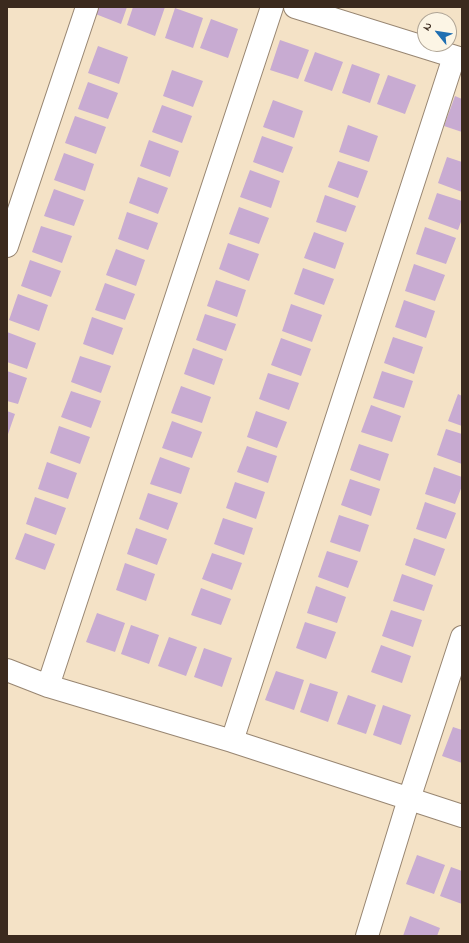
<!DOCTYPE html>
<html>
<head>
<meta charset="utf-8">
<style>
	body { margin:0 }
	#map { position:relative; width:469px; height:943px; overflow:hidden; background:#f4e2c6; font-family:"Indie Flower",sans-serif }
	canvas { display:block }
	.frame { position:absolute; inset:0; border:8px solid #3b2a1e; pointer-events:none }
	.north { position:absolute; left:417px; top:12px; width:40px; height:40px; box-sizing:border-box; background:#fcf5e5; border:1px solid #afa495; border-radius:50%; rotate:300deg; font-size:11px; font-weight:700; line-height:16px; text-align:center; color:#3b2a1e }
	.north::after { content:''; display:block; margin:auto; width:14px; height:18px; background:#1f6fb2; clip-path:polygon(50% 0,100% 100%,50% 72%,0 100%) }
</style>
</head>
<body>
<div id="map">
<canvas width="469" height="943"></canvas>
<div class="frame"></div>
<div class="north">N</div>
</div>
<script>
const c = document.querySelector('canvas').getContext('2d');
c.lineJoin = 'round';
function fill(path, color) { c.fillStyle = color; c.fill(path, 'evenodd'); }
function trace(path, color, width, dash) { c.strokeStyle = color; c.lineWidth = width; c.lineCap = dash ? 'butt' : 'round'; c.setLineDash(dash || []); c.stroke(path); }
const building = new Path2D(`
	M 95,7 L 127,7 L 121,24 L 93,13 Z
	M 133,7 L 165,7 L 155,36 L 127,25 Z
	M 175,8 L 203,18 L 193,48 L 165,38 Z
	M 211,19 L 238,29 L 228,58 L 200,48 Z
	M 280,40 L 309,50 L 298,79 L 270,70 Z
	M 98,46 L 128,57 L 119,84 L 88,73 Z
	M 315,52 L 343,62 L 332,91 L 304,81 Z
	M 352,64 L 380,74 L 370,103 L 342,93 Z
	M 172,70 L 203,81 L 193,107 L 163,96 Z
	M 388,75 L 416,85 L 405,114 L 377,104 Z
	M 88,82 L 118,93 L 108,119 L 78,109 Z
	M 455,96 L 462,99 L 462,132 L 444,126 Z
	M 273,100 L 303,111 L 294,138 L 263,127 Z
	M 162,105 L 192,116 L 182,143 L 152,132 Z
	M 75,116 L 106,127 L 96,154 L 65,143 Z
	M 348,125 L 378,136 L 369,162 L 339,152 Z
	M 262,136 L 293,147 L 283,173 L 253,162 Z
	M 149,140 L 179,151 L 170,177 L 140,166 Z
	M 64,153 L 94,164 L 85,191 L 54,180 Z
	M 447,157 L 462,162 L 462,192 L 438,183 Z
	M 338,161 L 368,171 L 358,198 L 328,187 Z
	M 250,170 L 280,181 L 271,208 L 240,197 Z
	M 138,177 L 168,188 L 158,214 L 129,203 Z
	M 54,189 L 84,200 L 74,226 L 44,216 Z
	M 437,193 L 462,201 L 462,219 L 458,230 L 428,219 Z
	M 325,195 L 356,206 L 346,232 L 316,222 Z
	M 239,207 L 269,218 L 259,244 L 229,234 Z
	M 127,212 L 158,223 L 148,250 L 118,239 Z
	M 41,226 L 72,236 L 62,263 L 32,252 Z
	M 425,227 L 456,238 L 446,264 L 416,254 Z
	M 314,232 L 344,243 L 335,269 L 304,258 Z
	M 228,243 L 259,254 L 249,281 L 219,269 Z
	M 116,249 L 145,260 L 136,286 L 106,275 Z
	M 30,260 L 61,271 L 51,297 L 21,286 Z
	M 414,264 L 445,275 L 435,301 L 405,291 Z
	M 303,268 L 334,279 L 324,305 L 294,294 Z
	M 216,280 L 246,290 L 237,317 L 207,306 Z
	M 105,283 L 135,294 L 125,320 L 95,310 Z
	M 18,294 L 48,305 L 39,331 L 9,320 Z
	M 404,300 L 435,311 L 426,338 L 395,327 Z
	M 291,304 L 322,315 L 312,342 L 282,331 Z
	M 205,314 L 236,324 L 226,351 L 196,340 Z
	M 92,317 L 123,328 L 113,355 L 83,344 Z
	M 7,332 L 36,343 L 27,369 L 7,362 Z
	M 393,337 L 423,347 L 414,374 L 384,363 Z
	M 281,338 L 311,349 L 301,376 L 271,365 Z
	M 193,348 L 223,359 L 214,385 L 184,374 Z
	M 80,356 L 111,366 L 101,393 L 71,382 Z
	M 7,371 L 27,378 L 18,404 L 7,401 Z
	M 382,371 L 413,381 L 404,408 L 373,398 Z
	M 268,373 L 299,383 L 289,410 L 259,399 Z
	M 181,386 L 211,397 L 202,423 L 171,413 Z
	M 71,391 L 101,401 L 91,428 L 61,417 Z
	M 458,394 L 462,396 L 462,426 L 448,421 Z
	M 371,405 L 401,416 L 392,442 L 361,432 Z
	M 7,411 L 15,414 L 7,437 Z
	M 256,411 L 287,422 L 277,448 L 247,437 Z
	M 172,421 L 202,432 L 192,458 L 162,448 Z
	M 59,426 L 90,437 L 80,464 L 50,453 Z
	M 446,429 L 462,434 L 462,464 L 437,455 Z
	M 359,444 L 389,454 L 380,481 L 350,470 Z
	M 247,446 L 277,456 L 268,483 L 237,472 Z
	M 160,457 L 190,468 L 181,494 L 150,484 Z
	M 47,462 L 77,473 L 68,499 L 38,489 Z
	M 434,467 L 462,477 L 462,486 L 455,504 L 425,494 Z
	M 350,479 L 380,489 L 371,516 L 341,505 Z
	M 235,482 L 265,492 L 256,519 L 226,508 Z
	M 148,493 L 178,503 L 168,530 L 139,519 Z
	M 35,497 L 66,508 L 56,535 L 26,524 Z
	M 425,502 L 456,513 L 446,539 L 416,529 Z
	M 339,515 L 369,525 L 360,552 L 330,542 Z
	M 223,518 L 253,528 L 244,555 L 214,544 Z
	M 136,528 L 167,539 L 157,565 L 127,554 Z
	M 25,533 L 55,544 L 45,570 L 15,559 Z
	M 414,538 L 445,549 L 435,576 L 405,565 Z
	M 327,551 L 358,561 L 348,588 L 318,577 Z
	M 212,553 L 242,563 L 232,590 L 202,579 Z
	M 125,563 L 155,574 L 146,601 L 116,590 Z
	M 402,574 L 433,585 L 424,611 L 393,601 Z
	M 316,586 L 346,597 L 337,623 L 307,613 Z
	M 201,588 L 231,599 L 221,625 L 191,615 Z
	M 391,610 L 422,620 L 413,647 L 382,636 Z
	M 97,613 L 125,623 L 115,652 L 86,642 Z
	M 305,622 L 336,632 L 326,659 L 296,648 Z
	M 131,625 L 159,635 L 149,664 L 121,654 Z
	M 169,637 L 197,647 L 186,676 L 158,666 Z
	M 381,645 L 411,656 L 402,683 L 371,672 Z
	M 204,648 L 232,658 L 222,687 L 194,677 Z
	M 276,671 L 304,680 L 294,710 L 265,700 Z
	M 310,683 L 338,692 L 328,722 L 300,712 Z
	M 348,695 L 376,705 L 366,734 L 337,724 Z
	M 383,705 L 411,715 L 401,745 L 373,735 Z
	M 453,727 L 462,730 L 462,763 L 442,756 Z
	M 417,855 L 445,865 L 434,894 L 406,884 Z
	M 451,867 L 462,871 L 462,904 L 440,896 Z
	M 410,916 L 440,928 L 437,936 L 403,936 Z`);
const minor = new Path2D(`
	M 295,7 L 462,59
	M 7,246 L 87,7
	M 7,670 L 48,686 L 232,741 L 462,816
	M 48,686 L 272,7
	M 232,741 L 454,57
	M 367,936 L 409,799 L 462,637`);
fill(building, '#c8abd2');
trace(minor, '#988672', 24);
trace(minor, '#fff', 22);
</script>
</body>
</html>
